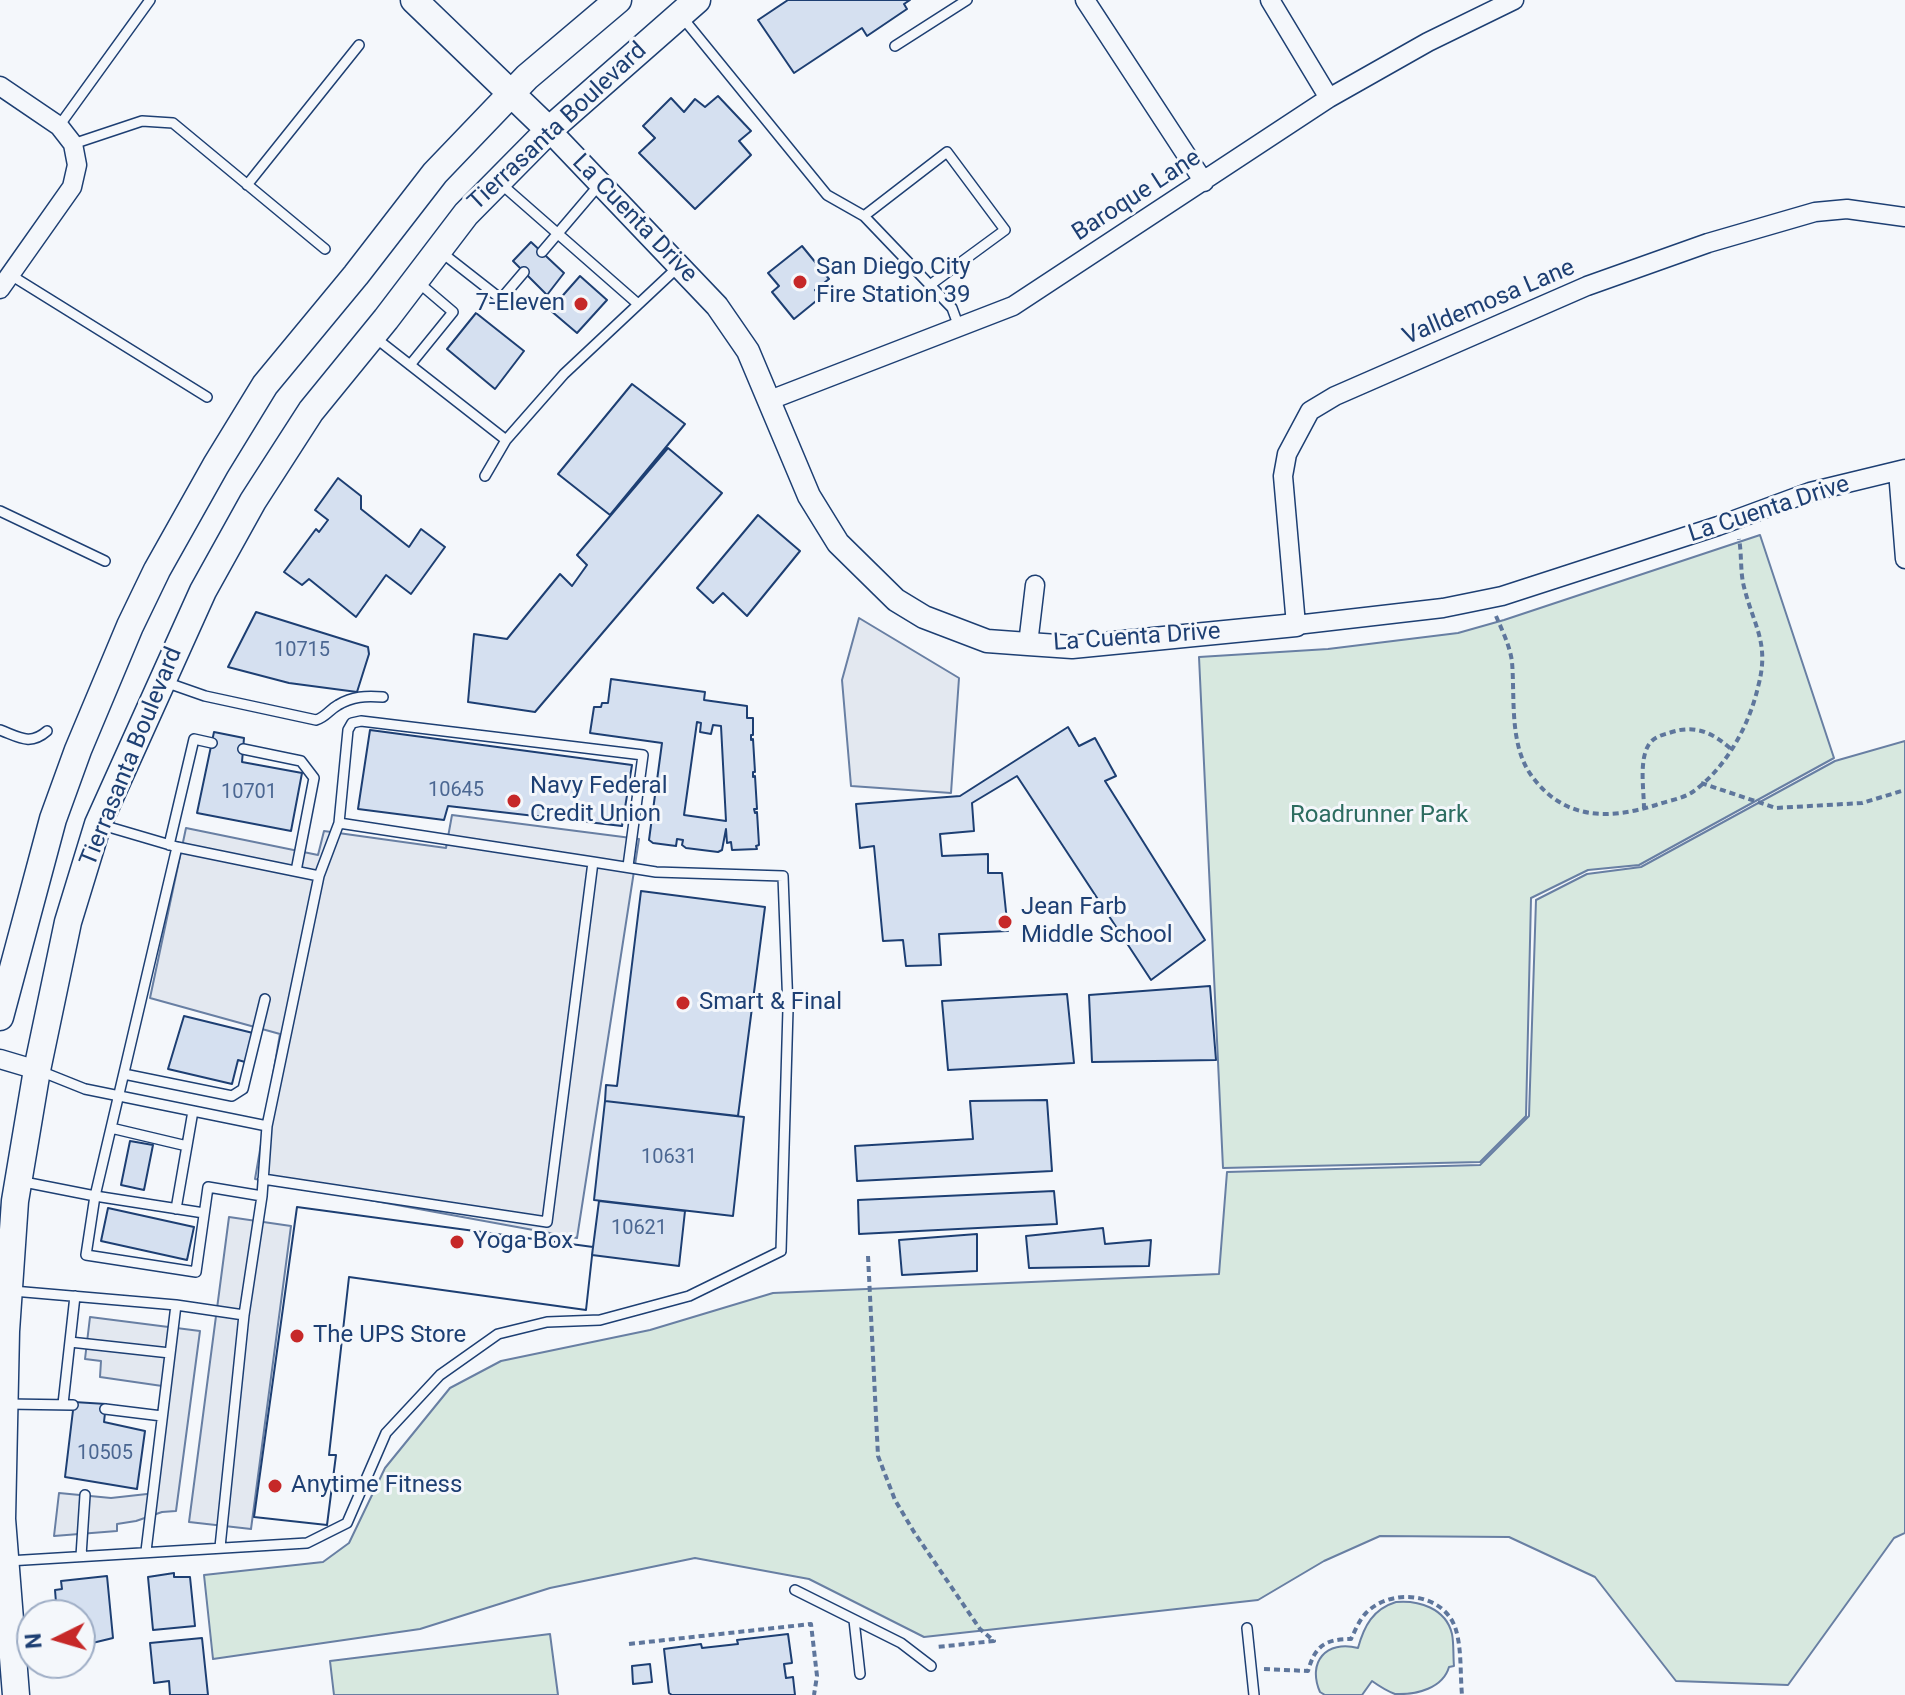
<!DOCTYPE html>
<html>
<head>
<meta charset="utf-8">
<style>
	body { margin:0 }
	#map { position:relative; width:1905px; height:1695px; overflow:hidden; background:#f4f7fb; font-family:Roboto,sans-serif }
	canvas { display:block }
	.north { position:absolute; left:16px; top:1599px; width:80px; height:80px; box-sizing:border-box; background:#f4f7fb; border:2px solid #9eadc5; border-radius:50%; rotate:265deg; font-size:22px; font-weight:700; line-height:32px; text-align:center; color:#1d3f73 }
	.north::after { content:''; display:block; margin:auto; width:28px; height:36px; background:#c62828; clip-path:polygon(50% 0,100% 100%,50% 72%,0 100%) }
</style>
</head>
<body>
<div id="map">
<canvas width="1905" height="1695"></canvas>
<div class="north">N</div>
</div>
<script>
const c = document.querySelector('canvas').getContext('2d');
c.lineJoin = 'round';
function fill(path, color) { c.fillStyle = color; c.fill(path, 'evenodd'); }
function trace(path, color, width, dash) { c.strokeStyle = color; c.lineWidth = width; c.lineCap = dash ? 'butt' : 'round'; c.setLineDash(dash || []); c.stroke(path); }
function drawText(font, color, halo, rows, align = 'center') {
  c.font = font + ' Roboto,sans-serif'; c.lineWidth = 6; c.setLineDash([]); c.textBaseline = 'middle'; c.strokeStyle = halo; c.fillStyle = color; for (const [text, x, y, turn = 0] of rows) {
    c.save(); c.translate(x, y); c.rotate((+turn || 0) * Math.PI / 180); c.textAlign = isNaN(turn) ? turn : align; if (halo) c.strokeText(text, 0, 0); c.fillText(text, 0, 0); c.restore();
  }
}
const green = new Path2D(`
	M 1760,535 L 1834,758 L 1639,865 L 1588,870 L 1531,898 L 1526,1116 L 1480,1162 L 1223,1168 L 1199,657 L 1328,649 L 1458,633 L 1504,620 Z
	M 1905,741 L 1905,1533 L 1894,1538 L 1788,1685 L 1676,1681 L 1595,1577 L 1509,1537 L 1380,1536 L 1324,1561 L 1258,1600 L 924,1637 L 809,1579 L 695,1558 L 550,1588 L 420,1629 L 213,1659 L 204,1575 L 323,1562 L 349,1543 L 385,1468 L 450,1388 L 501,1361 L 650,1330 L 773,1293 L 1219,1274 L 1227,1172 L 1480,1165 L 1529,1116 L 1536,900 L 1587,874 L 1641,867 L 1835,761 Z
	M 1396,1602 C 1418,1600 1446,1608 1452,1634 C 1454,1644 1453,1656 1454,1666 L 1449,1667 C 1443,1688 1417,1695 1395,1694 C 1387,1691 1379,1686 1372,1681 L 1362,1695 L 1325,1695 L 1320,1692 C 1307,1662 1326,1640 1358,1648 C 1364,1626 1373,1609 1396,1602 Z
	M 550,1634 L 558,1695 L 334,1695 L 330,1661 Z`);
const parking = new Path2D(`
	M 859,618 L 959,678 L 951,793 L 851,786 L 842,680 Z
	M 452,815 L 639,839 L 577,1238 L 255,1179 L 280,1034 L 150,998 L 186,828 L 318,855 L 324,831 L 446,848 Z
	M 229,1217 L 291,1226 L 251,1529 L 189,1522 Z
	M 90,1317 L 200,1331 L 176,1511 L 162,1512 L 136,1521 L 117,1524 L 117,1531 L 54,1536 L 59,1493 L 111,1498 L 156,1493 L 169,1387 L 100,1377 L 101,1361 L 85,1359 Z`);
const building = new Path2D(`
	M 788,0 L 910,0 L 904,4 L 907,9 L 867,36 L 862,28 L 794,73 L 758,20 Z
	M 718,96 L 751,131 L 739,141 L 751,155 L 695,209 L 639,153 L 655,138 L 643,126 L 671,98 L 684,112 L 695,99 L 705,107 Z
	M 531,242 L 564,273 L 547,295 L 513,261 Z
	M 802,246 L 829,279 L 815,290 L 821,297 L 794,319 L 772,292 L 779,286 L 768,273 Z
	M 580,276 L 607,300 L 577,333 L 550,310 Z
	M 476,313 L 524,351 L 495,389 L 447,349 Z
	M 632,384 L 685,424 L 610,515 L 558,474 Z
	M 668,448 L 722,493 L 535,712 L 468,702 L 474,634 L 507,639 L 560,574 L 572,586 L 587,565 L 577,555 Z
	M 338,478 L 361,496 L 361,509 L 409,547 L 421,529 L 445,547 L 411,594 L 386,575 L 356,617 L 309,579 L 302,585 L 284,572 L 316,529 L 319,532 L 328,520 L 315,510 Z
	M 758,515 L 800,551 L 747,616 L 723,593 L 713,603 L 697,588 Z
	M 256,612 L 368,647 L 369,654 L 357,692 L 289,683 L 228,667 Z
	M 611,679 L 705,692 L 704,700 L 747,706 L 747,718 L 753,718 L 753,735 L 751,735 L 751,740 L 753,739 L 755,772 L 753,772 L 753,777 L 755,776 L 757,809 L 754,809 L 755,813 L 757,812 L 759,845 L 756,846 L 757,849 L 732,850 L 731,842 L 727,843 L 726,829 L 722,850 L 718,852 L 686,848 L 682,845 L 683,840 L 677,839 L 676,846 L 653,843 L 649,840 L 662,743 L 590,733 L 594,707 L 601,707 L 602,703 L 608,703 ZM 697,722 L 701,723 L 700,732 L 711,734 L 713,725 L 721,726 L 726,821 L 684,815 Z
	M 1068,727 L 1079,746 L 1095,738 L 1116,776 L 1105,781 L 1205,940 L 1151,980 L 1017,776 L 972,803 L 974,831 L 940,834 L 942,856 L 988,854 L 988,873 L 1002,873 L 1008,931 L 939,934 L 941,965 L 906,966 L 903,940 L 883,941 L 874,846 L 860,848 L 856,804 L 960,796 Z
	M 370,730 L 632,765 L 622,826 L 448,806 L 444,820 L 358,809 Z
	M 214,732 L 244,738 L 242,762 L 302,773 L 291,831 L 197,813 Z
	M 641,891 L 765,907 L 738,1116 L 605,1101 L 606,1085 L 617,1086 Z
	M 1210,986 L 1216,1060 L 1092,1062 L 1089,995 Z
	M 1067,994 L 1074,1063 L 948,1070 L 942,1001 Z
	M 184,1016 L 253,1033 L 245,1062 L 238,1060 L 232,1084 L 168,1069 Z
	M 1047,1100 L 1052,1171 L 857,1181 L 855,1146 L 973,1139 L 970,1101 Z
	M 605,1101 L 744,1117 L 733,1216 L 594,1200 Z
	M 130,1141 L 153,1145 L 144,1190 L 121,1185 Z
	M 1054,1191 L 1057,1224 L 859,1234 L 858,1200 Z
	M 599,1201 L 685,1211 L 679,1266 L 592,1255 Z
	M 297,1207 L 593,1247 L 586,1310 L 349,1277 L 329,1455 L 336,1455 L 327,1525 L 254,1517 Z
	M 297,1207 L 593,1247 L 586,1310 L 349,1277 L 329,1455 L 336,1455 L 327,1525 L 254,1517 Z
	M 108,1208 L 194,1227 L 187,1260 L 101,1241 Z
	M 1103,1228 L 1105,1244 L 1151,1240 L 1149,1266 L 1029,1268 L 1026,1236 Z
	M 977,1234 L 977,1271 L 902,1275 L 899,1240 Z
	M 74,1402 L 106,1404 L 104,1422 L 145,1431 L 137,1489 L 65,1477 Z
	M 174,1573 L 174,1577 L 190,1577 L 195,1626 L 153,1630 L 148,1577 Z
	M 107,1576 L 113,1638 L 80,1646 L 80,1615 L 57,1615 L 55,1590 L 62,1589 L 61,1581 Z
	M 788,1634 L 792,1663 L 784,1664 L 786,1678 L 793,1677 L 795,1695 L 672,1695 L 669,1693 L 664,1649 L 701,1644 L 702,1648 L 738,1644 L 737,1640 Z
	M 202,1638 L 208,1695 L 170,1695 L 169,1681 L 154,1683 L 150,1643 Z
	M 650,1664 L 652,1682 L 633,1684 L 632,1666 Z`);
const path = new Path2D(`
	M 1496,616 C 1502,630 1510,646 1512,662 C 1515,697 1509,744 1531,775 C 1563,820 1608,820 1656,805 C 1667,801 1681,799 1691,793 C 1725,770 1749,726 1758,687 C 1770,643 1754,627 1744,587 C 1740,572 1742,555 1739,539
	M 1701,783 L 1776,808 L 1862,803 L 1905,790
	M 1644,809 C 1644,791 1639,762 1648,746 C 1652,738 1661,735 1669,733 C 1694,724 1712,732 1731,749
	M 868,1256 L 878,1456 L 895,1500 L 914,1532 L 980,1629 L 994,1641 L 937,1647
	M 629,1644 L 811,1624 L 817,1676 L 814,1695
	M 1264,1669 L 1308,1671 C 1315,1646 1325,1639 1351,1639 C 1355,1631 1359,1620 1366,1613 C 1390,1588 1442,1592 1455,1627 C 1462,1647 1460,1674 1462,1695`);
const service = new Path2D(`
	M 682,17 L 827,195 L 864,216
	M 895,46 L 967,0
	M 59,126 L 150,0
	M 73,144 L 142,121 L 173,123 L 325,249
	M 500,183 L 638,304
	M 247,185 L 359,45
	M 441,252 L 501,299 L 524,272
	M 542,252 L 599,185
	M 9,274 L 207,397
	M 930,285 L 1005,230 L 947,152 L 864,216 L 952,308 L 959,327
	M 373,336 L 506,440
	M 410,365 L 453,312 L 419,283
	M 485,476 L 506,440 L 564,374 L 677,268
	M 0,511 L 105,561
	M 165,682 L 205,696 L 316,720 C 326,717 329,710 338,705 C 353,696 365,696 383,697
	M 0,730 C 19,737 30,746 47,731
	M 243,749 L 301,761 L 314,778 L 296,871
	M 339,823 L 593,862
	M 102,825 L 177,847 L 319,876
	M 169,845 L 194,739 L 212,743
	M 40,1071 L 85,1089 L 267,1126
	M 124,1074 L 232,1096 L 243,1089 L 265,999
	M 111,1128 L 187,1146
	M 19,1181 L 95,1196 L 177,847
	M 176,1209 L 193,1111
	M 204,1213 L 95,1196 L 86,1255 L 196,1272 L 208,1187 L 262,1196
	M 13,1291 L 176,1305 L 244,1315
	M 70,1342 L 170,1353
	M 7,1404 L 73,1405
	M 63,1404 L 75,1296
	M 105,1409 L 162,1416
	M 220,1547 L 244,1315 L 262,1196 L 267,1126 L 319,876 L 339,823 L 348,730 L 352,723 L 361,721 L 643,755 L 628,866
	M 146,1551 L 176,1305
	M 81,1556 L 85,1495
	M 8,1561 L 307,1543 L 347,1523 L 386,1433 L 440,1375 L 498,1334 L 547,1322 L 600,1320 L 689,1296 L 781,1251 L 788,1009 L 783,876 L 656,872 L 593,862 L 547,1222 L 263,1179
	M 795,1590 L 901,1643 L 931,1666
	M 854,1620 L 860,1674
	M 1247,1628 L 1254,1695`);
const minor = new Path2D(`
	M 1085,0 L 1204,182
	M 1270,0 L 1329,98
	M 0,86 L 59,126 L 73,144 L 77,165 L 72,187 L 0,289
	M 1905,217 L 1847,209 L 1815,212 L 1708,243 L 1587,286 L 1335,396 L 1310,411 L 1287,454 L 1283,476 L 1296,625 L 1443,608 L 1502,596 L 1718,526 L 1810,492 L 1905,469
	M 770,400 L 1013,306 L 1329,98 L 1428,42 L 1514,0
	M 1898,471 L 1905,559
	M 1028,644 L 1035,585
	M 0,1059 L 37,1070`);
const tertiary = new Path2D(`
	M 549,130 L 717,306 L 748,351 L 809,496 L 838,543 L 896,600 L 924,617 L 987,641 L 1028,644 L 1072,647 L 1296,625`);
const secondary = new Path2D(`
	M 414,0 L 549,130
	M 0,1017 L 53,819 L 78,750 L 130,626 L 157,570 L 216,465 L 265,385 L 356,275 L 435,173 L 527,77 L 618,0
	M 16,1695 L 2,1519 L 6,1331 L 15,1201 L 37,1070 L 68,922 L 98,824 L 203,591 L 253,501 L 311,411 L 386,319 L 466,214 L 549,130 L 697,0`);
const markers = [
	[800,282,8,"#c62828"],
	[581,304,8,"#c62828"],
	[514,801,8,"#c62828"],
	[1005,922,8,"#c62828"],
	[683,1003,8,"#c62828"],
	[457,1242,8,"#c62828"],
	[297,1336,8,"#c62828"],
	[275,1486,8,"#c62828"]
];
const numberNames = [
	["10715",302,651],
	["10645",456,791],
	["10701",249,793],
	["10631",669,1158],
	["10621",639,1229],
	["10505",105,1454]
];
const streetNames = [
	["Tierrasanta Boulevard",558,127,-43],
	["Baroque Lane",1137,196,-33],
	["La Cuenta Drive",634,219,46],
	["Valldemosa Lane",1489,303,-23],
	["La Cuenta Drive",1769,510,-18],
	["La Cuenta Drive",1137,638,-4],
	["Tierrasanta Boulevard",132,757,-68]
];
const poiNames = [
	["San Diego City",816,268],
	["Fire Station 39",816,296],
	["7-Eleven",565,304,"right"],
	["Navy Federal",530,787],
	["Credit Union",530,815],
	["Jean Farb",1021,908],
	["Middle School",1021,936],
	["Smart & Final",699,1003],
	["Yoga Box",473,1242],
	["The UPS Store",313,1336],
	["Anytime Fitness",291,1486]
];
const parkNames = [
	["Roadrunner Park",1379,816]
];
fill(green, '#d7e8df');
trace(green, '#687fa3', 2);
fill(parking, '#e3e8f0');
trace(parking, '#687fa3', 2);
fill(building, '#d5e0f0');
trace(building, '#1d3f73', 2);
trace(service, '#1d3f73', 12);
trace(minor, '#1d3f73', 21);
trace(tertiary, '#1d3f73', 25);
trace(secondary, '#1d3f73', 29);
trace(path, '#5e769c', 4, [6, 4]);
trace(service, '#f4f7fb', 9);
trace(minor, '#f4f7fb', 18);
trace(tertiary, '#f4f7fb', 22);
trace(secondary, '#f4f7fb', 26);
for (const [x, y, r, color] of markers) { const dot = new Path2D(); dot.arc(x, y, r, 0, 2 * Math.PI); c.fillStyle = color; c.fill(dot); trace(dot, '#f4f7fb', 3); }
drawText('20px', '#4b6792', null, numberNames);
drawText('24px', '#1d3f73', '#f4f7fb', streetNames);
drawText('24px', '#1d3f73', '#f4f7fb', poiNames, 'left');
drawText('24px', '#2c6c60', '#f4f7fb', parkNames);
</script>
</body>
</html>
